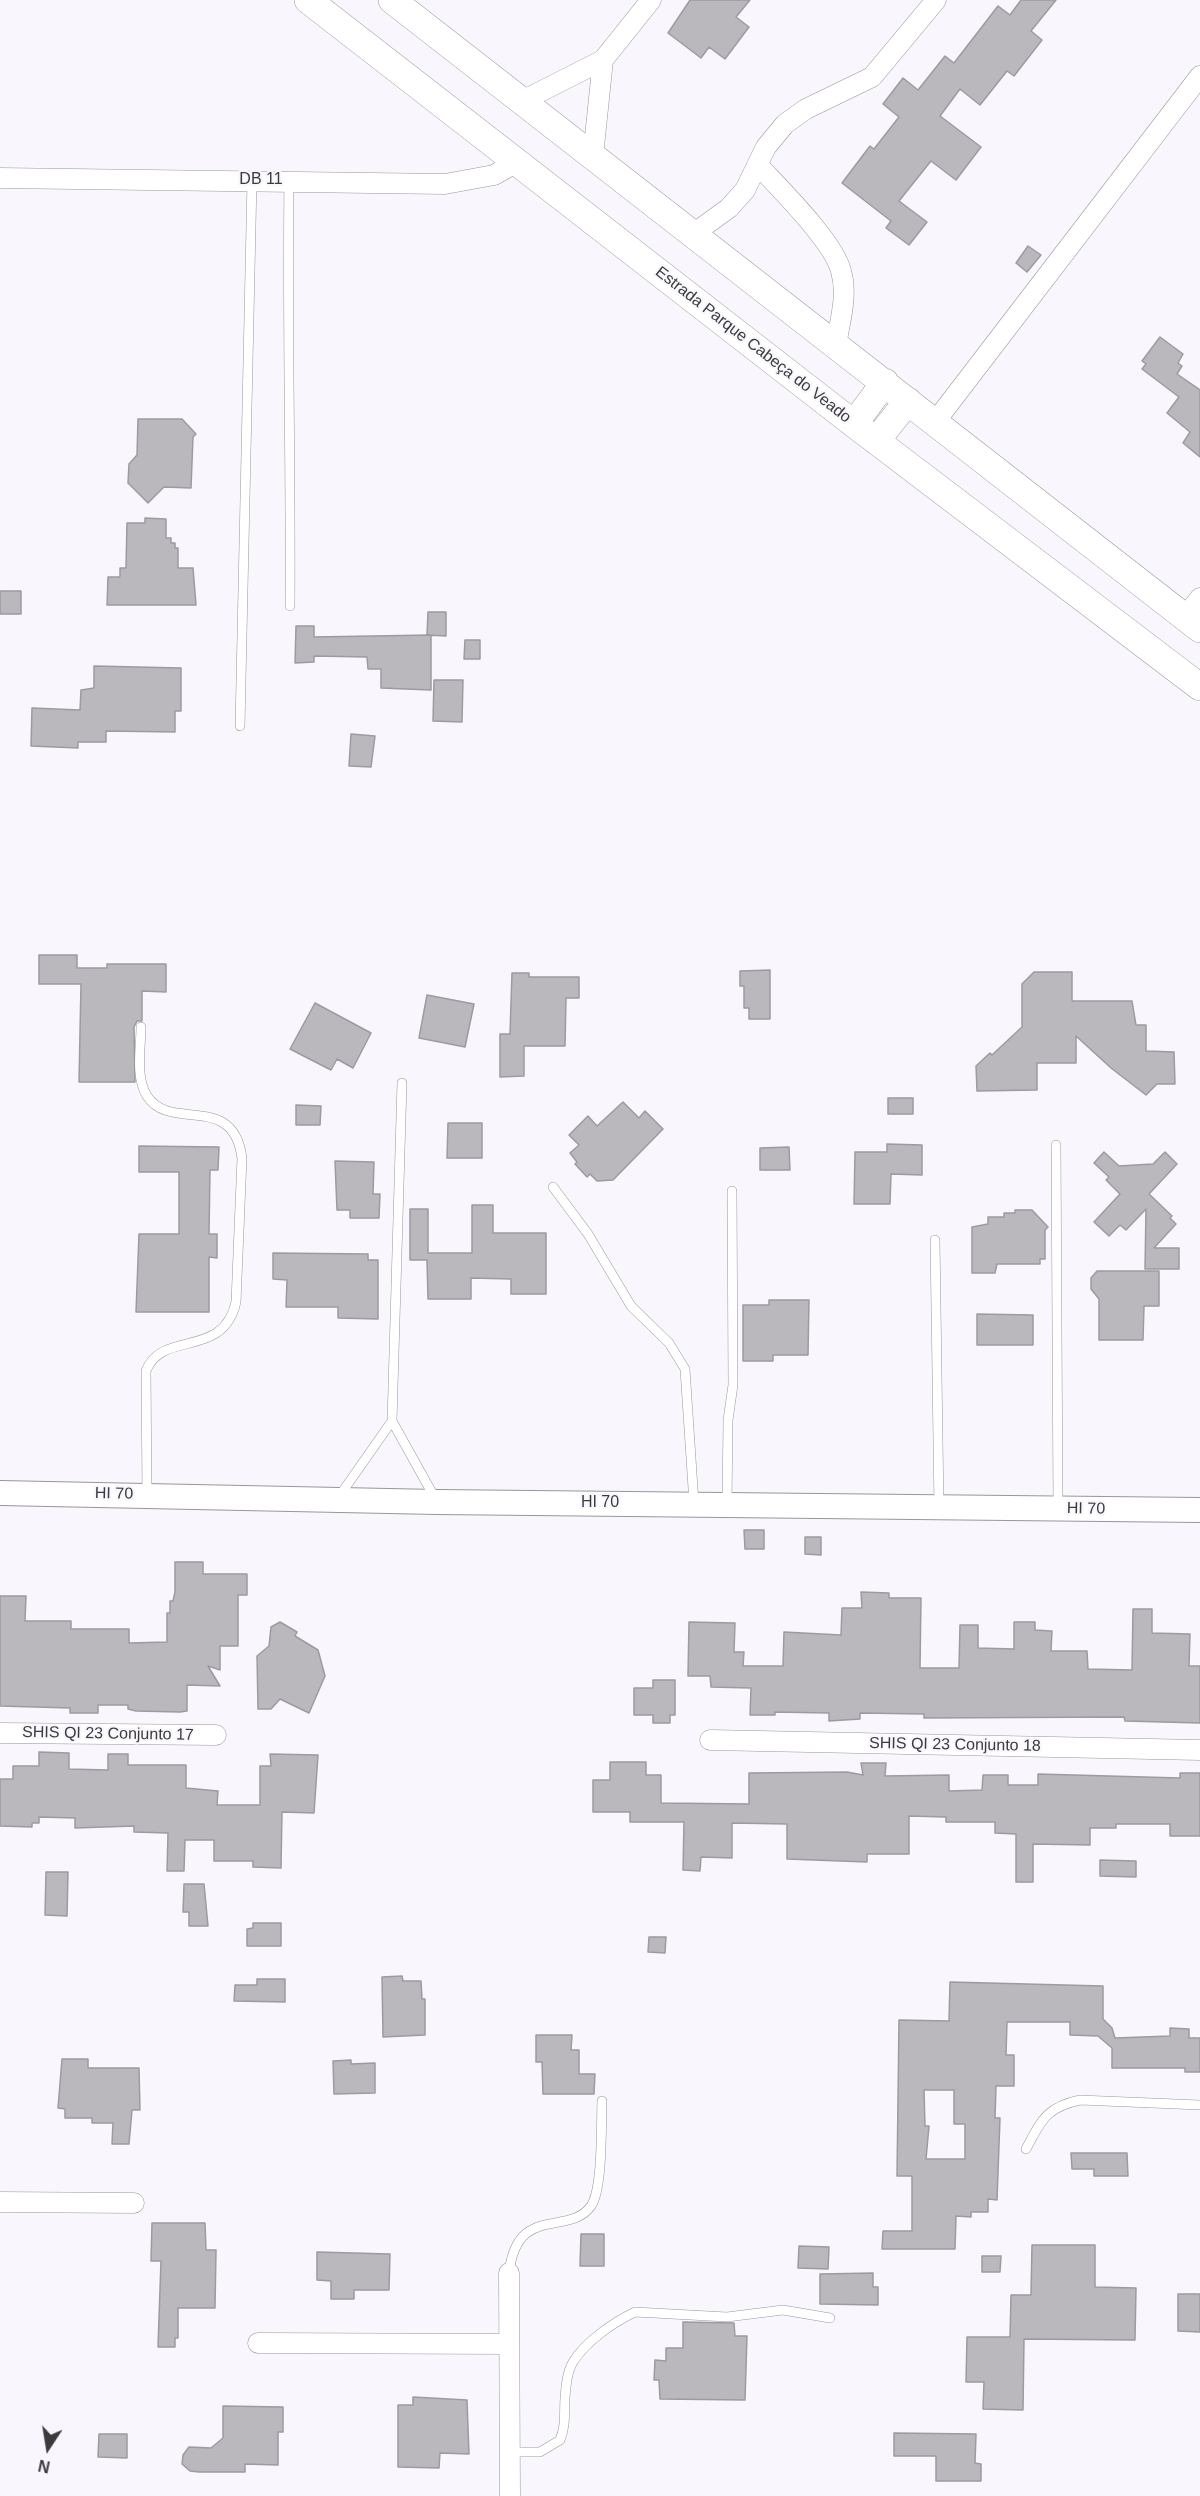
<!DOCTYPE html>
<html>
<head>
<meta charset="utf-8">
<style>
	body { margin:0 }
	#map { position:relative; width:1200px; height:2496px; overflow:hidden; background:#f9f7fd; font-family:Helvetica,sans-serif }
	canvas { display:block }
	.north { position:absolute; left:18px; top:2418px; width:60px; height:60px; -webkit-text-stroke:4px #f9f7fd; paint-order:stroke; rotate:192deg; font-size:16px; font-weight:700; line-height:24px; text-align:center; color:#3b3b3d }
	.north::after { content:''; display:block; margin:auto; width:21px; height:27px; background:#3b3b3d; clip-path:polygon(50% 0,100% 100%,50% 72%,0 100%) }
</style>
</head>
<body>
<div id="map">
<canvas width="1200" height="2496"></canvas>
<div class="north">N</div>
</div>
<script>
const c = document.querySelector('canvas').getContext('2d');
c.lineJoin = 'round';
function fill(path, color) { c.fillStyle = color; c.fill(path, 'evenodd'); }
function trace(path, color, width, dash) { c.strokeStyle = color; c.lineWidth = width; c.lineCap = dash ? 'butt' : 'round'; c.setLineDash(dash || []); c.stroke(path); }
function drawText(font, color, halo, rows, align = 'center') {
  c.font = font + ' Helvetica,sans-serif'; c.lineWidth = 4.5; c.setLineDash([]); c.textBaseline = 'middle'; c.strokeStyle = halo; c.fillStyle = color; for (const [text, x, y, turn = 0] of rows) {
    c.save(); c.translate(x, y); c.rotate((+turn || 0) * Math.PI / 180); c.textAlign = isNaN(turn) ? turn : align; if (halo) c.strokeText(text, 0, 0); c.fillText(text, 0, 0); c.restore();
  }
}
const building = new Path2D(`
	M 690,0 L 750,0 L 736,17 L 749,27 L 725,59 L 709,47 L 701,58 L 668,33 Z
	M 1021,0 L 1056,0 L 1031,31 L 1042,40 L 1014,76 L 1007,71 L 980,105 L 960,89 L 940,116 L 981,147 L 956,180 L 931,161 L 899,201 L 927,222 L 909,245 L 886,228 L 891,221 L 842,183 L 870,146 L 874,149 L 899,117 L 883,104 L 903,78 L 918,90 L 945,56 L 954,63 L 998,6 L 1010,15 Z
	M 1028,246 L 1041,255 L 1027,272 L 1016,263 Z
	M 1160,337 L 1183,354 L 1178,363 L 1182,366 L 1177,374 L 1200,390 L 1200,457 L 1183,443 L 1190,432 L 1167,413 L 1179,397 L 1142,369 L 1146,364 L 1142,361 Z
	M 138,419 L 182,419 L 196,434 L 193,437 L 191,488 L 164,487 L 148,503 L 128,483 L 129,464 L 137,455 Z
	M 145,518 L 166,519 L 166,538 L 171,538 L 171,543 L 175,543 L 175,548 L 178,548 L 178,568 L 193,568 L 196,605 L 107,605 L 108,577 L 120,577 L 120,568 L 126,568 L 127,523 L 145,523 Z
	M 0,591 L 21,591 L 21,614 L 0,614 Z
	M 428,612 L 446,612 L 446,636 L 427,635 Z
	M 296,626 L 314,626 L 314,637 L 431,635 L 431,690 L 381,688 L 381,669 L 368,669 L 367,657 L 314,656 L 314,662 L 295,663 Z
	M 465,640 L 480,640 L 480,659 L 464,659 Z
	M 94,666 L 181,668 L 181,711 L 175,711 L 175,732 L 106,731 L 106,742 L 78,742 L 78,748 L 31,746 L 32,708 L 80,710 L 81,690 L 94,688 Z
	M 434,680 L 463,680 L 462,722 L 433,721 Z
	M 351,734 L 375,736 L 371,767 L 349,766 Z
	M 39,955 L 77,955 L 77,968 L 107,968 L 107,964 L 166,964 L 166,992 L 142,991 L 142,1021 L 137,1021 L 134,1027 L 135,1082 L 79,1082 L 81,984 L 39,984 Z
	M 770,970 L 770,1019 L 749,1019 L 749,1008 L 744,1008 L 744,986 L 740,986 L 740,971 Z
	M 1034,972 L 1072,972 L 1072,1001 L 1132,1001 L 1136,1025 L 1146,1025 L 1146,1051 L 1174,1052 L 1175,1084 L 1157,1084 L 1146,1095 L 1111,1068 L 1076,1036 L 1076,1063 L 1037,1063 L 1037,1090 L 977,1091 L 976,1066 L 990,1053 L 992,1055 L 1022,1027 L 1022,984 Z
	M 512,973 L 529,973 L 529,977 L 579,977 L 579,998 L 566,998 L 565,1046 L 524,1046 L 524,1076 L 500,1077 L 500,1034 L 510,1034 Z
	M 427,995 L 474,1004 L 465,1047 L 419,1038 Z
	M 315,1003 L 371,1033 L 353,1068 L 337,1059 L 331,1070 L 290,1049 Z
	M 888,1098 L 913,1098 L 913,1114 L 888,1114 Z
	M 623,1102 L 639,1118 L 645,1111 L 663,1129 L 613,1180 L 597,1181 L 590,1174 L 587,1177 L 575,1164 L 577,1162 L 570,1153 L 579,1145 L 569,1135 L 588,1116 L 597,1126 Z
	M 296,1105 L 321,1106 L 320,1125 L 296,1125 Z
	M 448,1123 L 482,1123 L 482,1158 L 447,1158 Z
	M 887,1144 L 922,1145 L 922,1175 L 891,1174 L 890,1204 L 854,1204 L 855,1152 L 887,1152 Z
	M 139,1146 L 219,1147 L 218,1170 L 210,1170 L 209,1234 L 217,1234 L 217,1258 L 209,1257 L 209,1312 L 136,1312 L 139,1234 L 179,1234 L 179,1172 L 139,1172 Z
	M 789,1147 L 790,1170 L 760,1170 L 760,1148 Z
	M 1104,1152 L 1119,1166 L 1153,1164 L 1165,1152 L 1177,1164 L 1149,1194 L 1172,1216 L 1170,1218 L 1176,1224 L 1154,1248 L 1179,1248 L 1179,1269 L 1145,1269 L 1146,1209 L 1126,1230 L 1120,1225 L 1109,1236 L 1094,1222 L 1120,1194 L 1106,1180 L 1109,1177 L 1094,1163 Z
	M 335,1161 L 374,1162 L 373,1194 L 380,1194 L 379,1218 L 350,1218 L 350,1210 L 337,1210 Z
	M 472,1205 L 493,1205 L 493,1233 L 546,1233 L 546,1294 L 511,1294 L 511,1279 L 471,1278 L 471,1299 L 428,1299 L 427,1260 L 410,1260 L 410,1209 L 428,1209 L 428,1253 L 472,1253 Z
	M 1015,1210 L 1032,1210 L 1048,1227 L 1045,1230 L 1045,1259 L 1040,1259 L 1040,1264 L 997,1264 L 995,1273 L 972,1273 L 972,1227 L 988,1224 L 988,1217 L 1004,1217 L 1004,1213 L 1015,1213 Z
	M 273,1253 L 368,1254 L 368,1260 L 378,1260 L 378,1319 L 338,1318 L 338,1307 L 286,1307 L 287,1280 L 273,1279 Z
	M 1097,1271 L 1159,1271 L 1159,1306 L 1144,1306 L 1143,1340 L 1099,1340 L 1099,1299 L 1091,1289 L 1091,1278 Z
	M 769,1300 L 809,1300 L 808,1355 L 773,1355 L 773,1361 L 743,1361 L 743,1305 L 769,1305 Z
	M 977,1314 L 1033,1315 L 1033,1345 L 977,1345 Z
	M 744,1530 L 764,1530 L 764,1549 L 745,1549 Z
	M 805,1537 L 821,1537 L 821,1555 L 805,1554 Z
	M 175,1562 L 203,1562 L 203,1574 L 247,1574 L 247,1595 L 238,1595 L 238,1646 L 220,1646 L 220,1670 L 208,1666 L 220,1686 L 187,1685 L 187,1711 L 180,1712 L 136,1711 L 128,1709 L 128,1705 L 98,1705 L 98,1713 L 70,1713 L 70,1708 L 0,1706 L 0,1596 L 26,1596 L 25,1621 L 71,1621 L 71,1629 L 129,1629 L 129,1643 L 167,1642 L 167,1613 L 170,1613 L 170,1601 L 173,1601 L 175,1592 Z
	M 861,1592 L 889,1593 L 889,1598 L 921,1598 L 920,1668 L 959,1668 L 960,1625 L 978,1625 L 978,1648 L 1014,1649 L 1014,1622 L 1035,1622 L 1035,1630 L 1052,1631 L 1051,1651 L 1087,1651 L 1088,1669 L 1132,1670 L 1133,1609 L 1152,1609 L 1152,1633 L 1190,1634 L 1189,1666 L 1200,1666 L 1200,1723 L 1125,1721 L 1124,1717 L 924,1718 L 924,1714 L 860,1713 L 860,1719 L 829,1721 L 829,1713 L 775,1712 L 775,1715 L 750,1715 L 751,1688 L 711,1687 L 710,1676 L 688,1676 L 689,1622 L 735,1623 L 734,1652 L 744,1652 L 743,1666 L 783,1666 L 784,1632 L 841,1635 L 842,1608 L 862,1608 Z
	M 280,1622 L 297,1632 L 295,1636 L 318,1650 L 325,1676 L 309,1713 L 280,1699 L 271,1709 L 258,1709 L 257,1656 L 269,1646 L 271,1627 Z
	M 653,1680 L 675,1680 L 675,1715 L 670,1715 L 670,1723 L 653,1723 L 653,1715 L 634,1715 L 634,1688 L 653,1688 Z
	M 39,1752 L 69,1753 L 69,1769 L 108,1770 L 108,1754 L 128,1754 L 128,1765 L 186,1765 L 186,1788 L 218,1791 L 217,1805 L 260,1805 L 260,1766 L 271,1766 L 270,1754 L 318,1755 L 314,1813 L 282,1812 L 281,1868 L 253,1867 L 253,1861 L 214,1861 L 214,1840 L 185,1840 L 184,1871 L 167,1871 L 168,1833 L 134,1832 L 134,1826 L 75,1828 L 75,1818 L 39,1817 L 39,1823 L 32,1823 L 32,1827 L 0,1826 L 0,1779 L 13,1779 L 13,1766 L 39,1766 Z
	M 610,1762 L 646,1762 L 646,1775 L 661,1775 L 661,1803 L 749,1804 L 749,1773 L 847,1772 L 863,1775 L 861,1763 L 886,1763 L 885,1776 L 949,1775 L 949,1791 L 982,1790 L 983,1775 L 1008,1775 L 1008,1785 L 1038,1785 L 1038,1774 L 1180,1778 L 1180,1773 L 1200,1773 L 1200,1836 L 1170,1836 L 1170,1824 L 1116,1824 L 1116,1828 L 1090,1828 L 1090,1845 L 1033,1844 L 1033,1882 L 1016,1882 L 1016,1834 L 995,1833 L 995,1822 L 946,1822 L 946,1817 L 909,1816 L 909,1854 L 867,1854 L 867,1862 L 787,1859 L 787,1824 L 732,1823 L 732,1858 L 701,1857 L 700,1871 L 683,1870 L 684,1822 L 630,1822 L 630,1812 L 593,1812 L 593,1780 L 610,1780 Z
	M 1100,1860 L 1136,1861 L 1136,1877 L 1100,1876 Z
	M 46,1872 L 68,1872 L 67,1916 L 45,1915 Z
	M 184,1884 L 204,1884 L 208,1926 L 189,1926 L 189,1912 L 183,1912 Z
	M 253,1923 L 281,1923 L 281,1946 L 247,1946 L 247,1929 L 253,1928 Z
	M 649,1937 L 666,1937 L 665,1953 L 648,1952 Z
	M 402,1976 L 403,1981 L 421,1981 L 422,1999 L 425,1999 L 425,2035 L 383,2037 L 382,1977 Z
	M 257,1979 L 285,1979 L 285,2002 L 234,2001 L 235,1985 L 257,1985 Z
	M 950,1982 L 1103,1986 L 1103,2019 L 1112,2028 L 1115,2038 L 1170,2036 L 1170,2028 L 1189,2029 L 1189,2038 L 1200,2038 L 1200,2072 L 1185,2072 L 1185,2068 L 1112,2068 L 1112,2048 L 1098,2036 L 1070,2035 L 1070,2022 L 1007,2022 L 1006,2055 L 1014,2055 L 1014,2086 L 996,2086 L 995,2118 L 1000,2118 L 997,2200 L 988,2199 L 988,2212 L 971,2212 L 971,2217 L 956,2216 L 955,2249 L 882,2249 L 883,2231 L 912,2231 L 912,2176 L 897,2176 L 899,2020 L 949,2021 ZM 924,2090 L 954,2090 L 954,2124 L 965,2124 L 965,2159 L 926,2159 L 929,2126 L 925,2126 Z
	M 536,2035 L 572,2035 L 571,2050 L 579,2050 L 579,2074 L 595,2074 L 594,2094 L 543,2094 L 542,2062 L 536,2062 Z
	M 62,2059 L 88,2059 L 88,2068 L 139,2068 L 140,2110 L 132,2110 L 129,2144 L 112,2144 L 113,2123 L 92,2123 L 92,2118 L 65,2118 L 65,2109 L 58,2108 Z
	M 351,2060 L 351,2064 L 375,2063 L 375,2093 L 334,2094 L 333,2061 Z
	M 1071,2153 L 1127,2153 L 1128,2176 L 1094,2176 L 1094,2169 L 1072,2169 Z
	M 152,2223 L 205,2223 L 206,2250 L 216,2250 L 215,2308 L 178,2308 L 178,2338 L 175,2338 L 175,2347 L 158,2347 L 161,2261 L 151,2261 Z
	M 581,2234 L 604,2234 L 604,2266 L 580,2266 Z
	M 1032,2245 L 1095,2245 L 1095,2287 L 1136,2288 L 1135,2340 L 1024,2339 L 1023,2410 L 983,2409 L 984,2382 L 966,2382 L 967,2337 L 1010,2337 L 1011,2295 L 1031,2295 Z
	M 799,2246 L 829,2247 L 828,2269 L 798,2268 Z
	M 317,2252 L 390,2254 L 389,2290 L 354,2290 L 354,2299 L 331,2299 L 331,2281 L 317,2280 Z
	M 982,2256 L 1001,2256 L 1000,2272 L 982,2272 Z
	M 873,2273 L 873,2287 L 878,2287 L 878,2305 L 820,2304 L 820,2274 Z
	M 1178,2294 L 1200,2294 L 1200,2332 L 1178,2331 Z
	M 683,2322 L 734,2323 L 735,2336 L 747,2336 L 745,2400 L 660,2399 L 659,2380 L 654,2380 L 655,2360 L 666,2361 L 666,2348 L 683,2348 Z
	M 413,2397 L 467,2400 L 469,2454 L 440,2453 L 439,2468 L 398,2467 L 398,2405 L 413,2405 Z
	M 223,2406 L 283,2407 L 283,2432 L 278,2432 L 278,2465 L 245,2464 L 245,2472 L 199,2472 L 190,2471 L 182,2464 L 183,2455 L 189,2447 L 211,2448 L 223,2438 Z
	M 894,2433 L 976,2434 L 975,2463 L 981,2464 L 981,2481 L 936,2481 L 936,2456 L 894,2456 Z
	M 99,2434 L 127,2434 L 127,2458 L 98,2457 Z`);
const service = new Path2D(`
	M 289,180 C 287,322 291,464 290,606
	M 240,726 L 252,180
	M 141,1027 C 141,1047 135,1077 147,1096 C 171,1133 233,1091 242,1158 L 236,1302 C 223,1360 162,1329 146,1371 L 147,1494
	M 402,1083 L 392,1421 L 436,1500
	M 1056,1145 L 1058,1508
	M 553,1187 L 588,1234 L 631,1306 L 669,1343 L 685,1369 L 694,1503
	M 935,1240 L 939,1507
	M 338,1498 L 392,1421
	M 727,1503 L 728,1420 L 733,1385 L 732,1191
	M 1026,2149 C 1041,2121 1046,2107 1080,2100 L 1200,2105
	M 509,2273 C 517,2203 569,2237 591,2206 C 603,2189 601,2124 602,2101
	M 510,2452 L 540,2452 L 560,2440 C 566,2426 564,2413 565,2398 C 566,2386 567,2372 573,2362 C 586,2341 614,2322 635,2312 L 727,2317 L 783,2310 L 830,2318`);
const minor = new Path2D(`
	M 522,101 L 603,60 L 651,0
	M 593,156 L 603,60
	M 758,165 C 780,189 834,242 841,271 C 848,295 840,321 836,345
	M 0,178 L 445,184 L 494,175 L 517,162
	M 693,234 L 729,208 L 745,190 L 766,147 L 785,124 L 806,109 L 872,77 L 936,0
	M 935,422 L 1200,76
	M 1185,617 L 1200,598
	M 0,1733 L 216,1735
	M 710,1740 L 1200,1750
	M 0,2202 L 134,2203
	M 509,2273 L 510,2496
	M 258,2343 L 509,2344`);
const tertiary = new Path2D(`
	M 0,1493 L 437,1502 L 1200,1510`);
const secondary = new Path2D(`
	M 308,0 L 854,424 L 1200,687
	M 392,0 L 1200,629
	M 854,424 L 885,382
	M 876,441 L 908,401`);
const streetNames = [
	["DB 11",261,180],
	["Estrada Parque Cabeça do Veado",753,345,38],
	["HI 70",114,1494,1],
	["HI 70",600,1503],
	["HI 70",1086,1509,1],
	["SHIS QI 23 Conjunto 17",108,1734,1],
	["SHIS QI 23 Conjunto 18",955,1745,1]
];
fill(building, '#bab8bd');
trace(building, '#9c9ba0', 1.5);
trace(service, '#97969b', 10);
trace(minor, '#97969b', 21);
trace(tertiary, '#97969b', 26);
trace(secondary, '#97969b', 28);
trace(service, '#fff', 9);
trace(minor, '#fff', 20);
trace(tertiary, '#fff', 24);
trace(secondary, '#fff', 27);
drawText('16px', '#3b3b3d', '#f9f7fd', streetNames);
</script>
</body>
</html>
